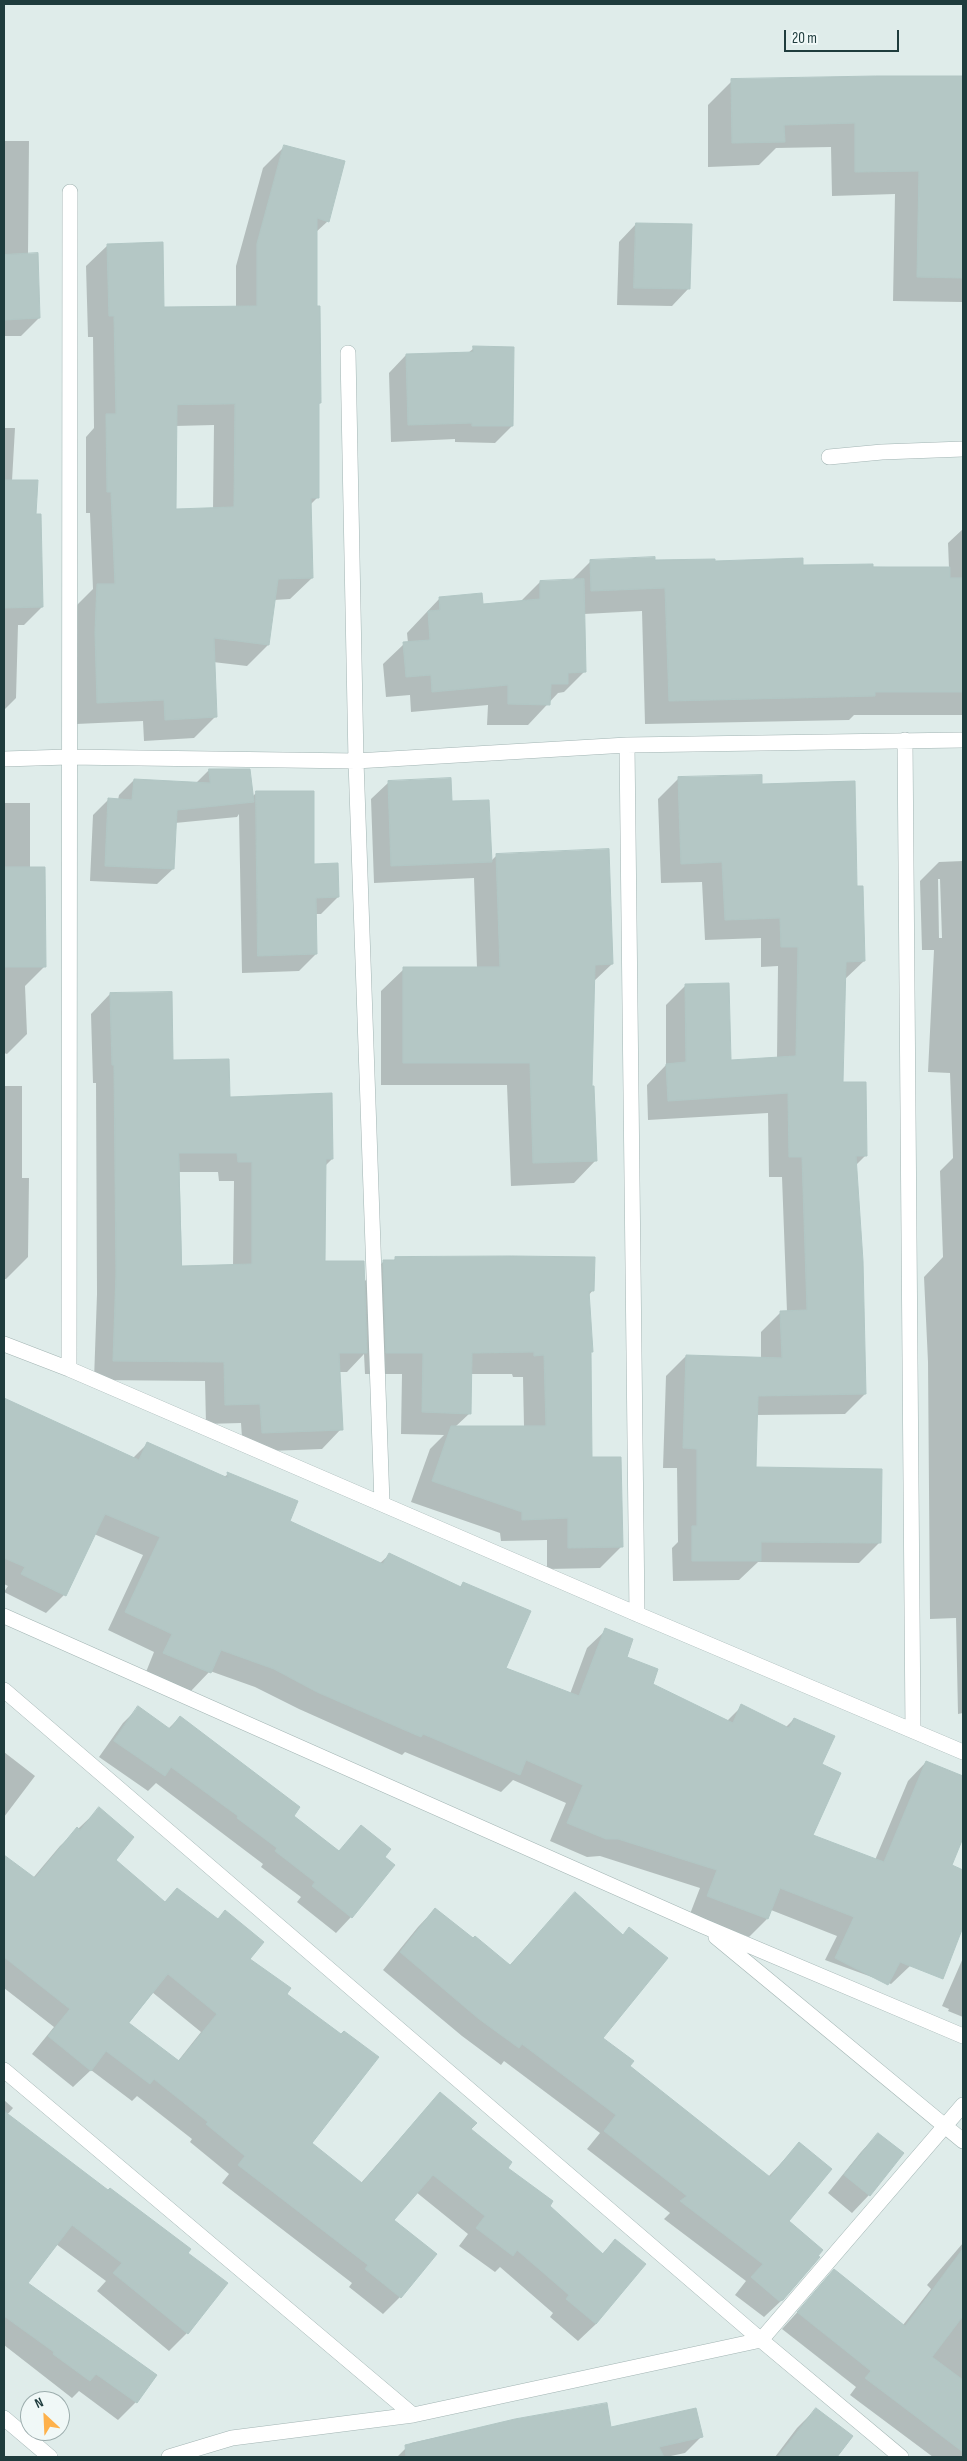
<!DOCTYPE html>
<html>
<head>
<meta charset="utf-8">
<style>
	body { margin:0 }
	#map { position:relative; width:967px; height:2461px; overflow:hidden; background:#dfecea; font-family:"Sofia Sans Condensed",sans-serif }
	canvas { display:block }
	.frame { position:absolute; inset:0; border:5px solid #1f3c3d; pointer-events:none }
	.north { position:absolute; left:20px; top:2391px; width:50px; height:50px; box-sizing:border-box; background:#f0f8f7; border:1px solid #9cadad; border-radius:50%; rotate:335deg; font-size:14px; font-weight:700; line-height:20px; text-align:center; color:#1f3c3d }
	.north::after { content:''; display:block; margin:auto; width:18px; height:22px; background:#feb14b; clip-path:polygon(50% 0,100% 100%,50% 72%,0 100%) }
	.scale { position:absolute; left:784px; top:30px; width:115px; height:22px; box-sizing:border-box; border:2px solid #1f3c3d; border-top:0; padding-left:6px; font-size:15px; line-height:18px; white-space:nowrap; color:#1f3c3d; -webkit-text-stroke:4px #f0f8f7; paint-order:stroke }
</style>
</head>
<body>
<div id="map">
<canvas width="967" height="2461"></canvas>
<div class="frame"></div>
<div class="north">N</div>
<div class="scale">20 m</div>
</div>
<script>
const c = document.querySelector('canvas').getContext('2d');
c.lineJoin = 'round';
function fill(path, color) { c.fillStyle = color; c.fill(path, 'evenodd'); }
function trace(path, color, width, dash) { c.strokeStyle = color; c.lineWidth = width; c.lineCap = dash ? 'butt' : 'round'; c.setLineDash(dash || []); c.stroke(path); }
const shadow = new Path2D(`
	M 876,77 L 963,78 L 963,302 L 893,301 L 895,194 L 832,196 L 831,147 L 776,148 L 759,165 L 708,167 L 708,105 L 732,81 Z
	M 4,141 L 29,141 L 28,255 L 39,318 L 21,336 L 4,336 Z
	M 285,146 L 328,221 L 315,233 L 315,307 L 320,403 L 318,405 L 318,497 L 310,505 L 312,578 L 290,599 L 274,600 L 268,645 L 247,666 L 213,662 L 215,717 L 194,738 L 144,741 L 143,721 L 76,724 L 76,606 L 93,589 L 90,513 L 86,513 L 86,437 L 94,428 L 93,337 L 88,337 L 86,266 L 108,245 L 163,309 L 236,308 L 236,266 L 263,168 ZM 214,425 L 213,509 L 175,510 L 175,426 Z
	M 636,224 L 689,288 L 672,306 L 617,305 L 619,242 Z
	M 474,348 L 512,426 L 495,443 L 455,442 L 455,439 L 391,442 L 389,373 L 406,355 L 468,353 Z
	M 4,428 L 15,428 L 12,481 L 35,516 L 42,607 L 24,625 L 18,625 L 16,698 L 4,710 Z
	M 963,529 L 963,715 L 854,715 L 849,720 L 645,724 L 642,611 L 584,614 L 585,671 L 564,692 L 558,693 L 528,725 L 487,725 L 488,705 L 411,712 L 410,695 L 386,697 L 383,664 L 404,644 L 408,643 L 407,633 L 440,598 L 482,606 L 520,602 L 540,582 L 571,581 L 590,562 L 949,568 L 948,543 Z
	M 209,770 L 249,770 L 252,797 L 257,792 L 338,897 L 321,914 L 315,914 L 316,954 L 299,971 L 242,973 L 239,814 L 237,817 L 175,823 L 173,869 L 157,884 L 90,881 L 93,815 L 108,800 L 118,800 L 119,795 L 134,780 L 196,783 Z
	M 678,779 L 761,786 L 855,888 L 864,961 L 844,980 L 841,1084 L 866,1155 L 855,1166 L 865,1394 L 845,1414 L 756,1415 L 754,1469 L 879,1543 L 859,1563 L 758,1562 L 739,1580 L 673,1581 L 672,1548 L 678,1542 L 677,1468 L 663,1468 L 666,1376 L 686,1356 L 761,1358 L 761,1332 L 781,1312 L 787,1312 L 782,1177 L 769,1177 L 768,1113 L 648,1120 L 647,1085 L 666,1065 L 666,1005 L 686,985 L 730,1061 L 777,1058 L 778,966 L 761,967 L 761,938 L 705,940 L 702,882 L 661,883 L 658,799 Z
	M 389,782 L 451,803 L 490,862 L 497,855 L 612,964 L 593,982 L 590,1087 L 596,1160 L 574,1183 L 511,1186 L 507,1085 L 381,1085 L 381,991 L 404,969 L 477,968 L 474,878 L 374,883 L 371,799 Z
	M 4,803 L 30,803 L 30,868 L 45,966 L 25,986 L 27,1034 L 7,1054 L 4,1053 Z
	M 963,861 L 963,1713 L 958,1714 L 956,1618 L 930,1619 L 928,1362 L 924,1277 L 943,1257 L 940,1171 L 953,1158 L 950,1073 L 928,1072 L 934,950 L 922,950 L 920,881 L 939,862 ZM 938,879 L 940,879 L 942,938 L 939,938 Z
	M 110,994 L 172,1061 L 229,1098 L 332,1159 L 325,1166 L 323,1262 L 364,1282 L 383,1262 L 392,1262 L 396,1258 L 593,1290 L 588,1296 L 592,1351 L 589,1354 L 590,1459 L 622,1546 L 600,1568 L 547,1569 L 547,1540 L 501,1541 L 500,1533 L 411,1502 L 430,1449 L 444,1435 L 401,1434 L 402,1374 L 365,1374 L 364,1354 L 347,1372 L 339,1372 L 341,1429 L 322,1449 L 243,1452 L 241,1423 L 206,1424 L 205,1381 L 94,1380 L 97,1294 L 96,1083 L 93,1083 L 91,1014 ZM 178,1172 L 218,1172 L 219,1181 L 234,1181 L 233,1266 L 181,1268 ZM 471,1374 L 512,1374 L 513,1377 L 523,1377 L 524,1427 L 455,1427 L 470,1413 Z
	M 4,1086 L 22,1086 L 22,1178 L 29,1178 L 28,1257 L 6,1279 L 4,1279 Z
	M 4,1400 L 132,1459 L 148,1443 L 223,1478 L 228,1474 L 288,1522 L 379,1564 L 389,1555 L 459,1588 L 463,1583 L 504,1669 L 570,1694 L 587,1648 L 606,1630 L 625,1658 L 651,1685 L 727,1721 L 742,1706 L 786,1727 L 794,1719 L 820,1765 L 812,1836 L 875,1860 L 908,1781 L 926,1762 L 963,1778 L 963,1835 L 910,1966 L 891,1984 L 825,1960 L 837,1936 L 771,1910 L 767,1919 L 749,1937 L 690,1914 L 700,1888 L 600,1856 L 587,1857 L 550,1841 L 566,1803 L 513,1780 L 501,1792 L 405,1752 L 402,1755 L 299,1709 L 255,1687 L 210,1671 L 191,1691 L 146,1672 L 154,1652 L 108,1630 L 143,1555 L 94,1534 L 64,1595 L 46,1613 L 4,1592 L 8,1586 L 4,1584 Z
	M 138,1708 L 168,1729 L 180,1717 L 292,1816 L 338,1852 L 361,1827 L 383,1858 L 393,1866 L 351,1917 L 336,1933 L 297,1902 L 301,1897 L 261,1867 L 263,1864 L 156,1783 L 148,1791 L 99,1757 L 123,1723 Z
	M 4,1752 L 35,1776 L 4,1817 Z
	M 99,1809 L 114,1860 L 164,1903 L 177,1889 L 217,1920 L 225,1912 L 248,1959 L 285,1995 L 310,2144 L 361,2183 L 440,2093 L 469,2129 L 506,2168 L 602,2254 L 615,2241 L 596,2324 L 578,2341 L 550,2317 L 553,2313 L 500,2267 L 495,2272 L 459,2246 L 468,2234 L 416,2192 L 392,2220 L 400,2297 L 383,2314 L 349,2287 L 352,2283 L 222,2183 L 229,2174 L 190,2142 L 192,2139 L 137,2096 L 132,2101 L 91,2070 L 73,2087 L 32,2054 L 54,2027 L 4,1988 L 4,1857 L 33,1878 L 60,1846 ZM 152,1992 L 201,2032 L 178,2061 L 127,2023 Z
	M 575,1894 L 601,2038 L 629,2066 L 768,2177 L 799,2144 L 787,2221 L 782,2300 L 764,2317 L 735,2295 L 746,2281 L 664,2219 L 670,2213 L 587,2149 L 600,2133 L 504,2061 L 501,2065 L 462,2036 L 383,1970 L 418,1927 L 435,1909 L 509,1966 Z
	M 963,1958 L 963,2017 L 948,2011 L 949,2009 L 942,2006 Z
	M 4,2100 L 13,2108 L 7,2115 L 226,2283 L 187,2333 L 169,2351 L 97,2291 L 106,2281 L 56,2244 L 26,2284 L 156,2376 L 136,2402 L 118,2420 L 79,2391 L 72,2398 L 4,2345 Z
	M 878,2134 L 902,2153 L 869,2195 L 852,2213 L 828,2193 L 861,2152 Z
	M 963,2243 L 963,2457 L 933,2457 L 850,2395 L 856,2387 L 782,2329 L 835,2271 L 903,2325 L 931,2289 L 927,2285 Z
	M 815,2410 L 850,2438 L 835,2457 L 775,2457 L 797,2428 Z
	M 515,2420 L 610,2429 L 702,2436 L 685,2453 L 666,2457 L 397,2457 L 411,2443 Z`);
const building = new Path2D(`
	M 876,76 L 963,76 L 963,278 L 917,277 L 919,171 L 855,172 L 855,123 L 784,125 L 785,142 L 732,143 L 731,79 Z
	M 284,145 L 345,161 L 329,222 L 317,218 L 317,306 L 320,306 L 321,403 L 319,403 L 319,498 L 311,498 L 313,578 L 278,579 L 269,645 L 214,638 L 217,717 L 165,720 L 164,700 L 97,703 L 95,632 L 97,584 L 115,584 L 111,492 L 107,492 L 106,414 L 116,414 L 114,316 L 109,316 L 107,244 L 163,242 L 164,307 L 257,306 L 257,244 ZM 235,404 L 234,507 L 176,509 L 177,405 Z
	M 636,223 L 692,224 L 690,289 L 634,288 Z
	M 38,253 L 40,318 L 4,320 L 4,255 Z
	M 473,346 L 514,347 L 513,426 L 472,426 L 472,423 L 408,425 L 406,354 L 473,352 Z
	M 4,480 L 38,480 L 36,514 L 41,514 L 43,607 L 4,608 Z
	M 655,557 L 655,560 L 715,559 L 715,561 L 803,558 L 803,565 L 873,564 L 873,567 L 950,567 L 950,578 L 963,578 L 963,692 L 875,692 L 875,696 L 669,701 L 665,588 L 591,591 L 590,560 Z
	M 584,579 L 586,672 L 568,673 L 568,684 L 551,684 L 550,705 L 508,704 L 508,685 L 432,692 L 431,675 L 406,677 L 403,642 L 430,640 L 428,611 L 440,610 L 439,597 L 482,593 L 483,604 L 540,599 L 540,581 Z
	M 209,769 L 250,769 L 254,802 L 177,810 L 174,869 L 105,866 L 108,798 L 132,800 L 134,779 L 210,783 Z
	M 762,775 L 762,784 L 855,781 L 857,886 L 863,886 L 865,961 L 846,962 L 843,1082 L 866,1082 L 867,1156 L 856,1156 L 863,1261 L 866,1394 L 758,1396 L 756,1467 L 882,1469 L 881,1543 L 761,1542 L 761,1561 L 692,1561 L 692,1526 L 697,1526 L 697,1449 L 683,1448 L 686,1355 L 782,1358 L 780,1311 L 807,1310 L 802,1157 L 789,1157 L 788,1093 L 668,1101 L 666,1064 L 686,1062 L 685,984 L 729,983 L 731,1060 L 796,1056 L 798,947 L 781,947 L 780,918 L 725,920 L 722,862 L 681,864 L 678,777 Z
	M 451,778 L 452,801 L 489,800 L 492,862 L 391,866 L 388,781 Z
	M 256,791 L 314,791 L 314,864 L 338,863 L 339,897 L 316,898 L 317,954 L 258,956 Z
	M 609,849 L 613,964 L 595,965 L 592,1086 L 594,1086 L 597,1161 L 533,1163 L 530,1063 L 403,1063 L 403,967 L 500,967 L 496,854 Z
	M 4,867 L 45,867 L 46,967 L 4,967 Z
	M 172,992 L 173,1060 L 229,1059 L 230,1097 L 332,1093 L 333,1159 L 326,1159 L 325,1261 L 364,1261 L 367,1353 L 339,1353 L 343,1430 L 262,1433 L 260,1404 L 225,1405 L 224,1362 L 113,1361 L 116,1274 L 114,1065 L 112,1065 L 110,993 ZM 179,1153 L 237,1153 L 238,1162 L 252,1162 L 252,1264 L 182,1266 Z
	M 512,1256 L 595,1257 L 594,1291 L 589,1291 L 593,1352 L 591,1352 L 592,1457 L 621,1457 L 623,1547 L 568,1548 L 568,1518 L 522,1520 L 522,1512 L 432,1481 L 451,1426 L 546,1426 L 544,1355 L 534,1356 L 534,1352 L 472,1353 L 471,1414 L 422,1412 L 423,1353 L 386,1353 L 383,1260 L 395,1260 L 395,1257 Z
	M 4,1398 L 139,1460 L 147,1442 L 228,1478 L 227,1472 L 298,1501 L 290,1521 L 383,1564 L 389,1553 L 461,1587 L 463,1582 L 531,1611 L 506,1668 L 579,1696 L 605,1628 L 633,1639 L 627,1657 L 658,1669 L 653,1684 L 733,1723 L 741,1704 L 789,1728 L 794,1718 L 835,1736 L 822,1764 L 841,1773 L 813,1835 L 884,1862 L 926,1761 L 963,1776 L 963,1838 L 952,1865 L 963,1870 L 963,1927 L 943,1979 L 900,1962 L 888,1985 L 835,1958 L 854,1917 L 780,1888 L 768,1919 L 707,1896 L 717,1870 L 618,1839 L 606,1839 L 567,1823 L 583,1785 L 526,1760 L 520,1775 L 423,1734 L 421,1737 L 317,1692 L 274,1669 L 221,1650 L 211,1673 L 163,1653 L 172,1634 L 125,1612 L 160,1537 L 105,1514 L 66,1596 L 21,1574 L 25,1567 L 4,1558 Z
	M 138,1706 L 170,1729 L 180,1716 L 300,1807 L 294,1816 L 339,1851 L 361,1825 L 391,1849 L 385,1857 L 395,1865 L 352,1918 L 312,1886 L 315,1882 L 275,1851 L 277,1848 L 237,1818 L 238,1816 L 171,1767 L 165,1776 L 114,1741 Z
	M 99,1807 L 134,1837 L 116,1860 L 165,1902 L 177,1888 L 218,1919 L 225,1910 L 264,1942 L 250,1959 L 291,1988 L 287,1994 L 341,2034 L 344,2031 L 379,2057 L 312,2143 L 362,2183 L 440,2092 L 477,2123 L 471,2129 L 512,2162 L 508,2168 L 553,2201 L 550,2206 L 603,2254 L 615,2239 L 646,2264 L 596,2324 L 566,2299 L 569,2295 L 517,2250 L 513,2256 L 476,2228 L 485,2216 L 433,2175 L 394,2220 L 437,2254 L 401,2298 L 365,2269 L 368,2265 L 238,2165 L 245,2156 L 206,2124 L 208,2122 L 154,2079 L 150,2084 L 106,2051 L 91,2071 L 48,2036 L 70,2009 L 4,1957 L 4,1855 L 35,1878 L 77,1827 L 80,1830 ZM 168,1974 L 217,2014 L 179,2061 L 129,2023 Z
	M 575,1892 L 623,1935 L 629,1927 L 668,1958 L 603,2038 L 634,2061 L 630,2066 L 770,2177 L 799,2142 L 832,2169 L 789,2221 L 823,2250 L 818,2256 L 820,2257 L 783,2300 L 779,2301 L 751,2277 L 763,2264 L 680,2201 L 687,2196 L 604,2131 L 616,2115 L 522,2044 L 519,2048 L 479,2019 L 400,1952 L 435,1908 L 473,1938 L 475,1936 L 510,1965 Z
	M 4,2111 L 108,2190 L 110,2188 L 191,2249 L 188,2253 L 228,2283 L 188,2334 L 113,2273 L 122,2263 L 72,2225 L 28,2283 L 157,2375 L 137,2403 L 96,2374 L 90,2381 L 53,2354 L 54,2352 L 4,2316 Z
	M 878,2133 L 904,2153 L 870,2196 L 844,2175 Z
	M 963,2249 L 963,2316 L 932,2357 L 963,2380 L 963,2452 L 865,2378 L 871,2371 L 797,2312 L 834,2269 L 905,2326 Z
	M 607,2403 L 611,2427 L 696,2408 L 703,2437 L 659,2447 L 664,2457 L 406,2457 L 405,2445 L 515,2419 Z
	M 816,2408 L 853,2436 L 837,2457 L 778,2457 Z`);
const minor = new Path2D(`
	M 348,353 L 356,761 L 382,1503
	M 829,457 L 882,452 L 963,449
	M 905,740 L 913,1730
	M 627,745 L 637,1614
	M 4,759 L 68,757 L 356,761 L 627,745 L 963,740
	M 4,1344 L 69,1369 L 637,1614 L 963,1752
	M 69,1369 L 70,192
	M 4,1616 L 703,1926 L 963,2036
	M 4,1690 L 761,2340 L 901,2457
	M 716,1937 L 963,2141
	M 4,2070 L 413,2415
	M 4,2418 L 50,2457
	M 169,2457 L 232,2438 L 413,2415 L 761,2340 L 963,2105`);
fill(shadow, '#0003');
fill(building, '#b4c7c5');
trace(building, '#b1c6c4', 1);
trace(minor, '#a2b4b3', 16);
trace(minor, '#fff', 15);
</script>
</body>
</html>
